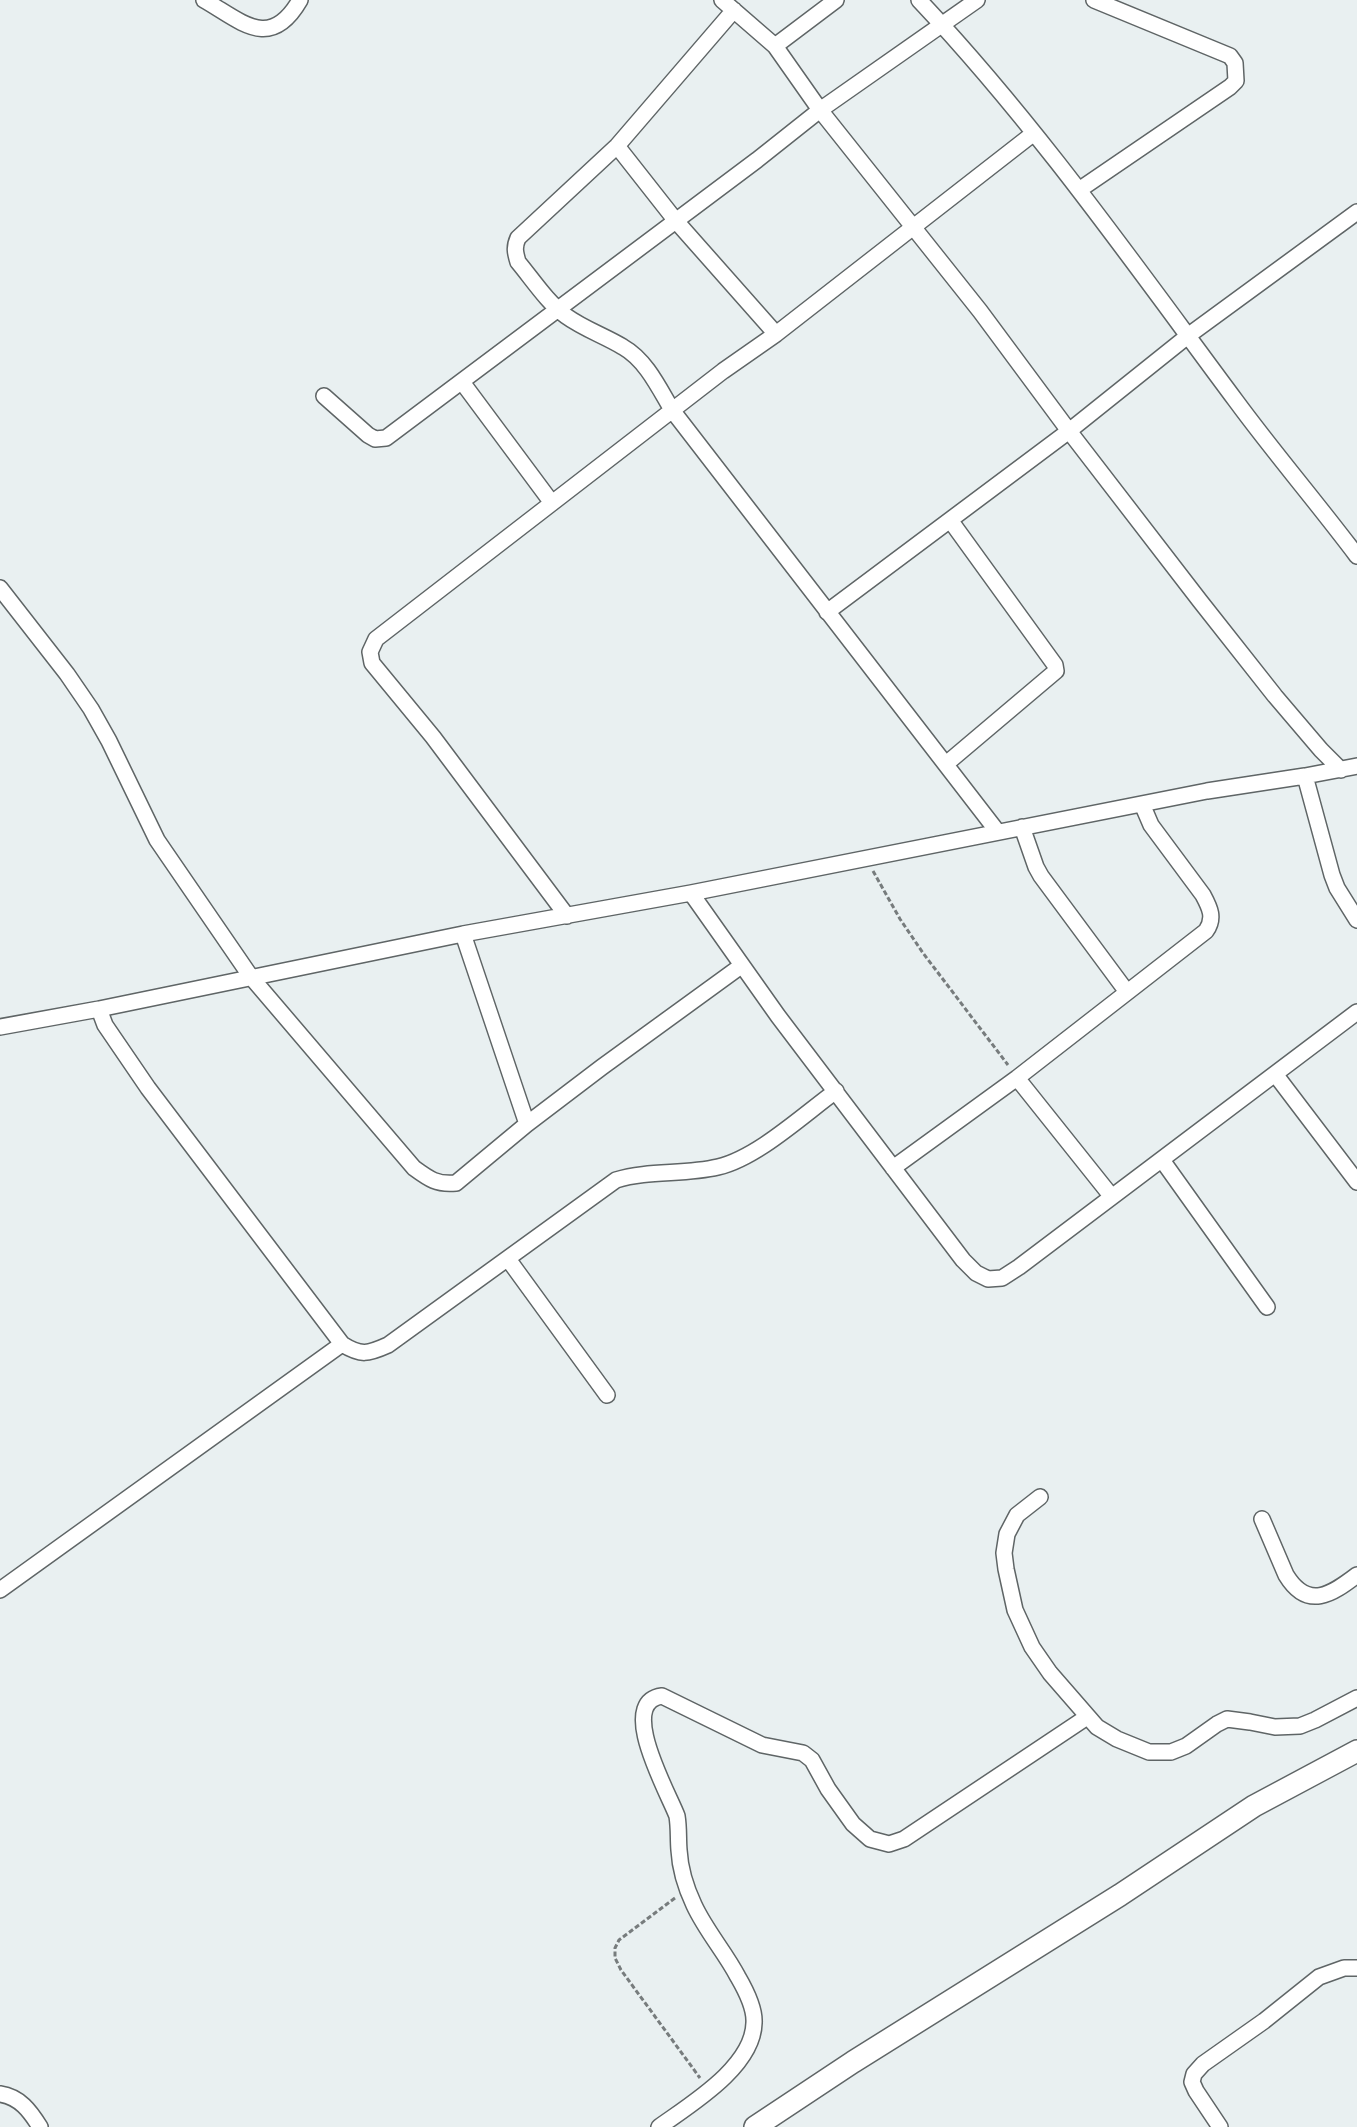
<!DOCTYPE html>
<html>
<head>
<meta charset="utf-8">
<style>
	body { margin:0 }
	canvas { display:block; background:#e9f0f1 }
</style>
</head>
<body>
<canvas width="1357" height="2127"></canvas>
<script>
const c = document.querySelector('canvas').getContext('2d');
c.lineJoin = 'round';
function trace(path, color, width, dash) { c.strokeStyle = color; c.lineWidth = width; c.lineCap = dash ? 'butt' : 'round'; c.setLineDash(dash || []); c.stroke(path); }
const path = new Path2D(`
	M 873,871 L 900,919 L 923,953 L 1008,1065
	M 675,1898 L 619,1940 L 615,1948 L 615,1958 L 621,1970 L 700,2078`);
const street = new Path2D(`
	M 204,0 C 241,21 270,52 300,0
	M 722,0 L 775,46 L 820,110 L 980,311 L 1069,431 L 1200,601 L 1275,696 L 1321,750 L 1341,770
	M 919,0 C 1036,124 1134,264 1236,401 C 1275,454 1318,504 1357,556
	M 734,10 L 617,146 L 518,238 C 514,247 515,252 518,262 C 533,280 547,302 566,316 C 584,329 605,336 623,347 C 646,360 659,388 672,410 L 997,831
	M 775,46 L 836,0
	M 617,146 L 676,221 L 776,334
	M 1079,190 L 1230,87 L 1236,81 L 1235,63 L 1230,56 L 1094,0
	M 462,382 L 552,503
	M 324,396 L 368,435 L 375,439 L 386,438 L 757,160 L 820,110 L 977,0
	M 0,588 L 67,674 L 91,709 L 109,741 L 157,840 L 251,977 L 414,1168 C 429,1179 437,1185 456,1183 L 527,1124 L 602,1067 L 741,966
	M 827,612 L 1069,431 L 1189,335 L 1357,212
	M 946,764 L 1056,671 L 1055,665 L 950,520
	M 1305,776 L 1332,875 L 1337,888 L 1357,920
	M 1022,827 L 1036,867 L 1041,876 L 1127,992
	M 691,893 L 778,1016 L 963,1260 L 976,1273 L 988,1279 L 1002,1278 L 1019,1267 L 1357,1012
	M 567,916 L 433,737 L 372,663 L 370,652 L 376,639 L 723,371 L 776,334 L 1034,133
	M 463,934 L 527,1124
	M 99,1009 L 105,1025 L 148,1088 L 342,1344
	M 0,1027 L 99,1009 L 463,934 L 691,893 L 1207,791 L 1305,776 L 1357,766
	M 1275,1074 L 1357,1182
	M 1017,1078 L 1112,1197
	M 1162,1160 L 1267,1307
	M 893,1168 L 1017,1078 L 1206,931 C 1215,918 1210,908 1203,895 L 1151,825 L 1142,804
	M 508,1259 L 607,1395
	M 1040,1497 L 1017,1515 L 1007,1534 L 1004,1553 L 1006,1569 L 1015,1610 L 1032,1647 L 1050,1673 L 1097,1727 L 1117,1739 L 1149,1752 L 1171,1752 L 1186,1746 L 1217,1724 L 1227,1719 L 1250,1722 L 1275,1727 L 1300,1726 L 1315,1720 L 1357,1698
	M 1262,1519 L 1286,1575 C 1308,1611 1332,1594 1357,1575
	M 0,1590 L 342,1344 C 361,1356 368,1354 388,1345 L 616,1180 C 649,1170 684,1175 718,1167 C 757,1158 803,1115 836,1091
	M 0,2094 C 20,2097 30,2111 40,2127
	M 659,2127 C 691,2104 753,2067 754,2023 C 755,2009 745,1989 738,1977 C 725,1952 706,1931 694,1905 C 686,1888 680,1869 679,1850 C 678,1838 679,1828 677,1816 C 669,1794 616,1702 662,1696 L 762,1745 L 803,1753 L 812,1760 L 828,1789 L 853,1824 L 870,1839 L 889,1844 L 904,1839 L 1087,1717
	M 1220,2127 L 1196,2091 L 1192,2082 L 1194,2074 L 1203,2064 L 1264,2021 L 1319,1977 L 1344,1968 L 1357,1968`);
const secondary = new Path2D(`
	M 755,2127 L 853,2062 L 1120,1895 L 1254,1806 L 1357,1751`);
trace(street, '#5f6566', 18);
trace(secondary, '#5f6566', 24);
trace(path, '#777c7d', 3, [5, 2.5]);
trace(street, '#fff', 15);
trace(secondary, '#fff', 21);
</script>
</body>
</html>
